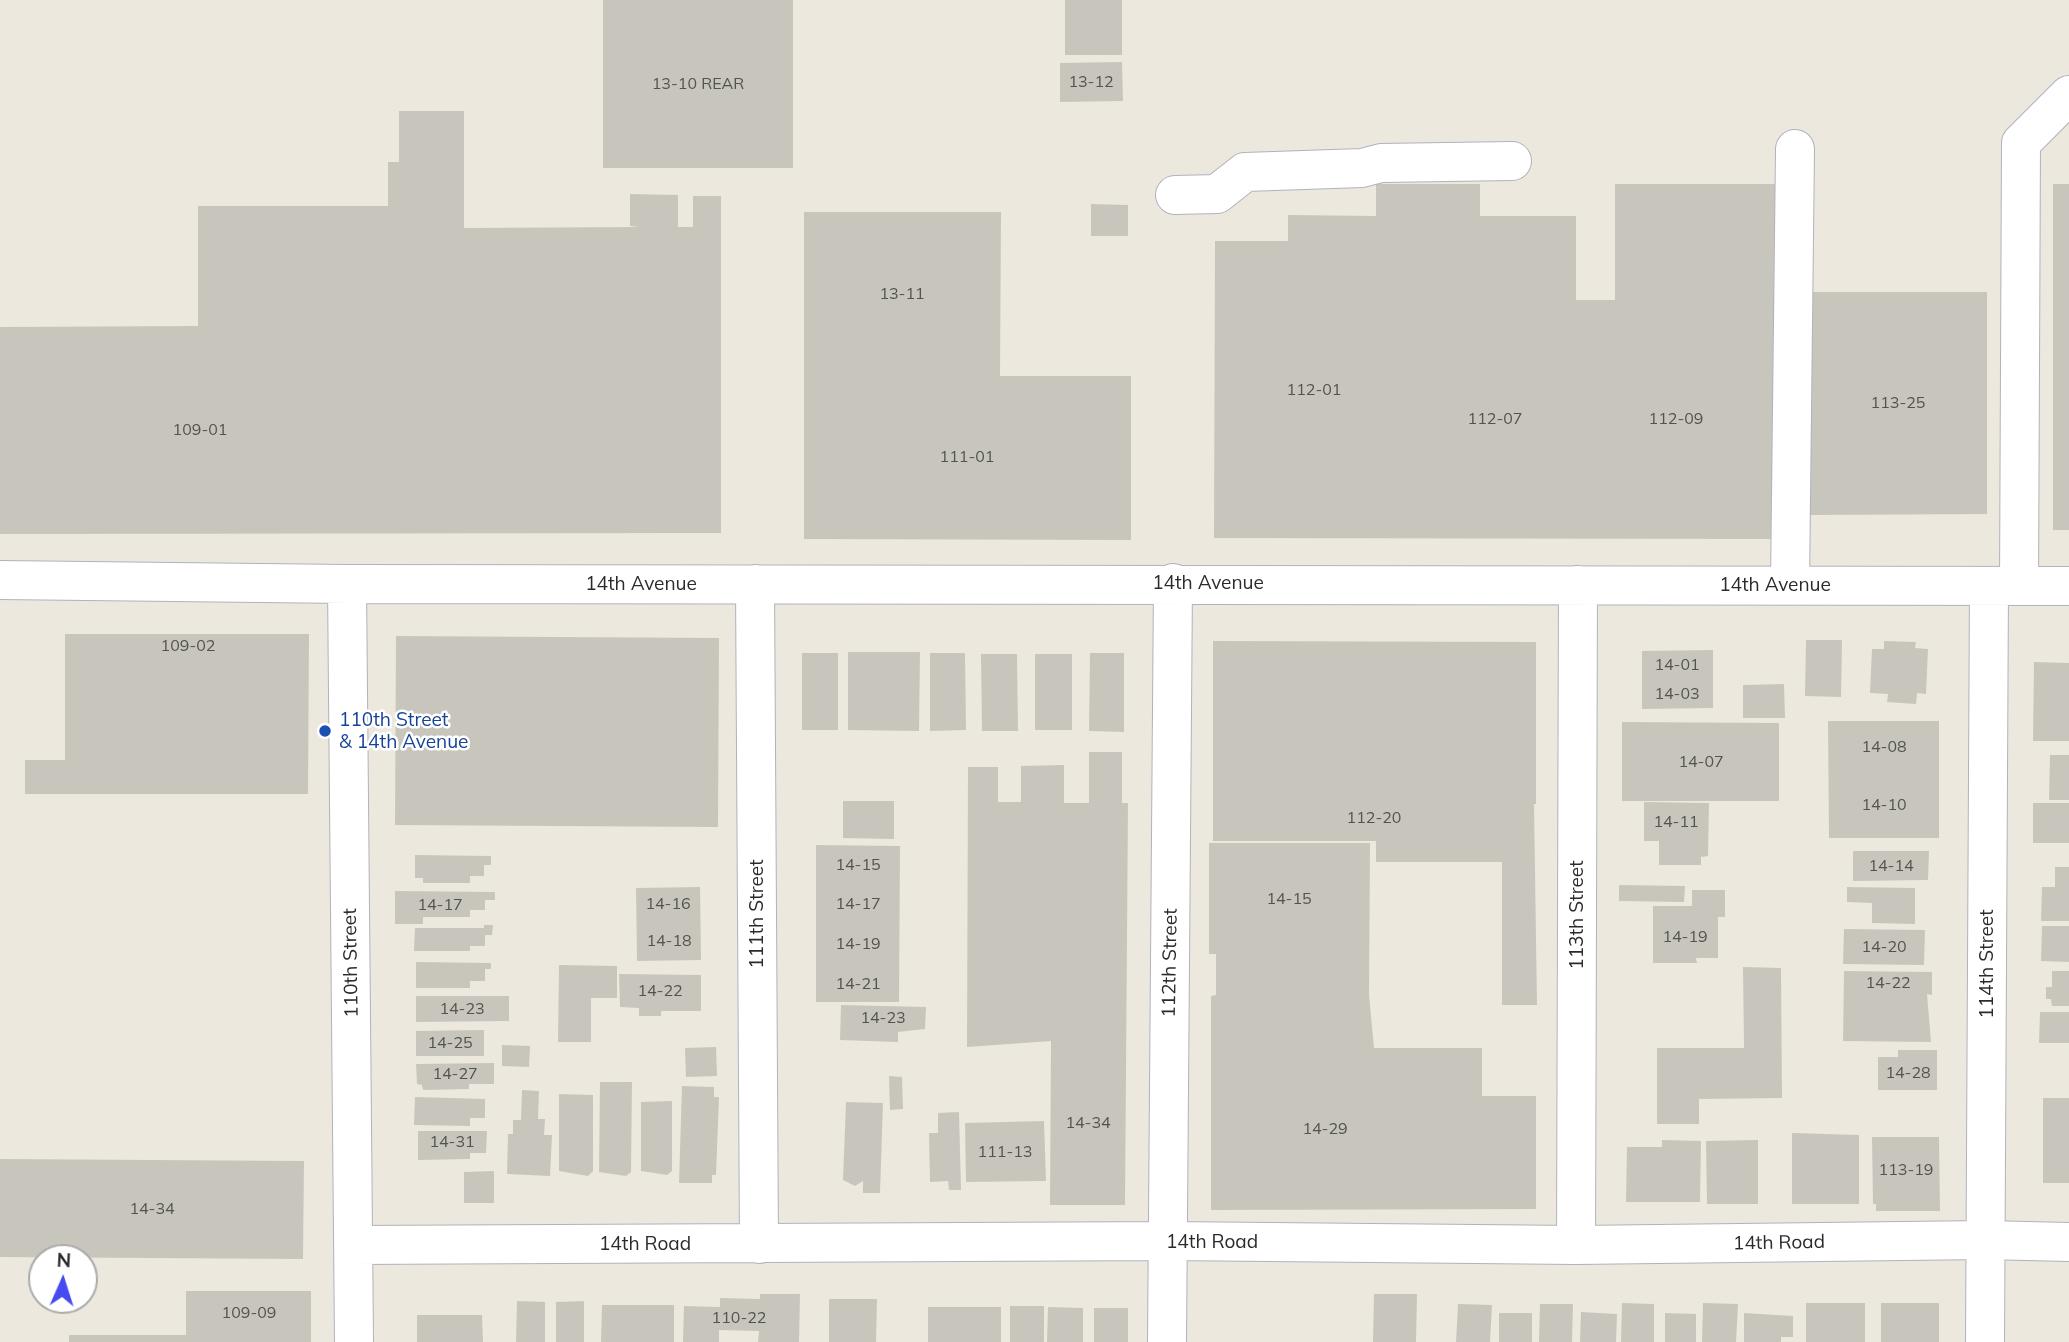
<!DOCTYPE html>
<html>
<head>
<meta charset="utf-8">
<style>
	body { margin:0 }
	#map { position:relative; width:2069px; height:1342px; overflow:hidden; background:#ece8de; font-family:Mulish,sans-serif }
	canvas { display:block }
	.north { position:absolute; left:28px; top:1244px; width:70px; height:70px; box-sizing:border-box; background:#fff; border:2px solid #aaa; border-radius:50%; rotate:3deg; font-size:19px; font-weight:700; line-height:28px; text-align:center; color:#2b2b2b }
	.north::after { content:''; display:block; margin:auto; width:24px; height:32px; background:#454bf1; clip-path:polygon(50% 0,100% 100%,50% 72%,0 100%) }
</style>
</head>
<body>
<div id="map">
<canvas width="2069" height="1342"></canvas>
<div class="north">N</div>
</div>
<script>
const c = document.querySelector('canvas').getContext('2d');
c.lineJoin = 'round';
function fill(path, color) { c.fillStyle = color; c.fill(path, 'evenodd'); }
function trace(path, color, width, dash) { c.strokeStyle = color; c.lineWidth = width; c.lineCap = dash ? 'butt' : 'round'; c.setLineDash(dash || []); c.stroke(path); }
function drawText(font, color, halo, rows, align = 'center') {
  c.font = font + ' Mulish,sans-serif'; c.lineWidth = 5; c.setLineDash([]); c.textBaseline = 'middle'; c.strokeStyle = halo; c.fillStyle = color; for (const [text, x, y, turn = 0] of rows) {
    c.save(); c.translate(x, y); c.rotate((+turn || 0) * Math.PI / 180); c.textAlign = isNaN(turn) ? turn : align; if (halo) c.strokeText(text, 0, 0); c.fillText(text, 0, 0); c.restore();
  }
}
const building = new Path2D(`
	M 603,0 L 793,0 L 793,168 L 603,168 Z
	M 1065,0 L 1122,0 L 1122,55 L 1065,55 Z
	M 1122,62 L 1123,101 L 1060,102 L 1060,63 Z
	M 399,111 L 464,111 L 464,228 L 639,227 L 630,226 L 630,194 L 678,195 L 678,227 L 693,227 L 693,196 L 721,196 L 721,533 L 0,534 L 0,327 L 198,326 L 198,206 L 388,206 L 388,162 L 399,162 Z
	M 1376,184 L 1480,184 L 1480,216 L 1576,216 L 1576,300 L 1615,300 L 1615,184 L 1776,184 L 1776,539 L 1214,538 L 1215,241 L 1288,241 L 1288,215 L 1376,216 Z
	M 2053,184 L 2069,184 L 2069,530 L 2053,530 Z
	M 1091,204 L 1128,205 L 1128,236 L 1091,236 Z
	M 804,212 L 1001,212 L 1000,376 L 1131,376 L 1131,540 L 804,539 Z
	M 1810,292 L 1987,292 L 1987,514 L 1810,515 Z
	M 65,634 L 309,634 L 308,794 L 25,794 L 25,760 L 65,760 Z
	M 396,636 L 719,638 L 718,827 L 395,825 Z
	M 1806,640 L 1842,640 L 1841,697 L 1805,696 Z
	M 1213,641 L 1536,642 L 1536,804 L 1534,804 L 1537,1005 L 1502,1005 L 1502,862 L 1376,862 L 1376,841 L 1213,841 Z
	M 1884,641 L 1916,642 L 1915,648 L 1928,649 L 1926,694 L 1917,693 L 1916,704 L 1887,702 L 1888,694 L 1870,693 L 1872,649 L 1884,649 Z
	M 1713,650 L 1713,708 L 1642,709 L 1642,651 Z
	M 848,652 L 920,652 L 919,731 L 848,730 Z
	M 802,653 L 838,653 L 838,730 L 802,730 Z
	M 930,653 L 965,653 L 966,730 L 930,731 Z
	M 1090,653 L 1124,653 L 1124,732 L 1089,731 Z
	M 981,654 L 1017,654 L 1018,731 L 982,731 Z
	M 1035,654 L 1072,654 L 1072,730 L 1035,730 Z
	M 2034,662 L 2069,663 L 2069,741 L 2033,741 Z
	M 1784,684 L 1785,718 L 1743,718 L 1743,685 Z
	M 1828,721 L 1939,721 L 1939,838 L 1829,838 Z
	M 1622,722 L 1779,723 L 1779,801 L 1622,801 Z
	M 1089,752 L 1122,752 L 1122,803 L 1128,803 L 1125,1205 L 1050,1205 L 1051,1041 L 967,1047 L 968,767 L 998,767 L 998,802 L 1021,802 L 1021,766 L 1064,765 L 1064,803 L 1089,803 Z
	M 2050,755 L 2069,755 L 2069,800 L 2049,800 Z
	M 843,801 L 894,801 L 894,839 L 843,838 Z
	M 1644,802 L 1709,803 L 1708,856 L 1701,857 L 1701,865 L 1659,865 L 1659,841 L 1644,841 Z
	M 2033,803 L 2069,803 L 2069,843 L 2033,843 Z
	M 1209,843 L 1370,843 L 1369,995 L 1374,1048 L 1482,1048 L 1482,1096 L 1536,1096 L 1536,1209 L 1211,1210 L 1211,996 L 1216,995 L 1216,954 L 1209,954 Z
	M 816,845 L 900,846 L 899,1002 L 816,1002 Z
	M 1853,851 L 1929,851 L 1928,880 L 1853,881 Z
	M 415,855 L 491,856 L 491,865 L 484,865 L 484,876 L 470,876 L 470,883 L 423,883 L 423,878 L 415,878 Z
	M 2055,867 L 2069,867 L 2069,921 L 2041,921 L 2042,887 L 2055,887 Z
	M 1619,885 L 1685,886 L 1684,902 L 1619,901 Z
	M 700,887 L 701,960 L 637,961 L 636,888 Z
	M 1847,887 L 1915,888 L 1915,924 L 1872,923 L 1872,903 L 1847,902 Z
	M 1692,890 L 1725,890 L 1725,917 L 1718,917 L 1718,958 L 1696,958 L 1697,963 L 1653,963 L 1653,906 L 1692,906 Z
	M 395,891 L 495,892 L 495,900 L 485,900 L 485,910 L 470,910 L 470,917 L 423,917 L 423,924 L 395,924 Z
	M 484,925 L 493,925 L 492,935 L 485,935 L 485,946 L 470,946 L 470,951 L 414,951 L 415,928 L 484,928 Z
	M 2042,926 L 2069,926 L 2069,962 L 2041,961 Z
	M 1844,929 L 1925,930 L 1924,965 L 1843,964 Z
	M 416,962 L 491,963 L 491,969 L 485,969 L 485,981 L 470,981 L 470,988 L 416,988 Z
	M 559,965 L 617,966 L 617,998 L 591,998 L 591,1042 L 558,1042 Z
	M 1743,967 L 1781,968 L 1782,1098 L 1699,1099 L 1699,1124 L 1657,1124 L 1657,1048 L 1744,1048 Z
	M 1844,971 L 1932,972 L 1932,995 L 1927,994 L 1931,1042 L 1843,1041 Z
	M 2052,971 L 2069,971 L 2069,1006 L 2052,1006 L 2051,999 L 2046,999 L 2046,987 L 2052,987 Z
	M 619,974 L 701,975 L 701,1011 L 661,1011 L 661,1016 L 639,1016 L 639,1008 L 620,1007 Z
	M 416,996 L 509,996 L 509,1021 L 416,1022 Z
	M 841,1005 L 926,1007 L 925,1029 L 898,1032 L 898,1042 L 840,1040 Z
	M 2040,1012 L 2069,1012 L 2069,1043 L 2039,1043 Z
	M 484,1030 L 484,1056 L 416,1056 L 416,1031 Z
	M 502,1045 L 530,1046 L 529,1067 L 502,1066 Z
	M 716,1047 L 717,1076 L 686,1077 L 685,1048 Z
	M 1898,1050 L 1937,1050 L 1937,1090 L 1878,1090 L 1878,1057 L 1898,1057 Z
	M 494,1063 L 494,1084 L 469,1084 L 469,1089 L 423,1090 L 422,1085 L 417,1084 L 416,1064 Z
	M 889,1076 L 902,1077 L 903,1109 L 890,1110 Z
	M 600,1082 L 632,1082 L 631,1172 L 626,1176 L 599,1172 Z
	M 682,1086 L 714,1087 L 714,1097 L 719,1097 L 716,1175 L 712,1175 L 712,1183 L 679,1183 Z
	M 522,1090 L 539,1091 L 538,1119 L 545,1119 L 544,1135 L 552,1135 L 550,1176 L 507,1174 L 508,1134 L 513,1134 L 513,1120 L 521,1120 Z
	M 559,1094 L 593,1095 L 593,1171 L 588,1176 L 559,1171 Z
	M 415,1097 L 485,1099 L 485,1118 L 470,1118 L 470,1126 L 414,1125 Z
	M 2043,1098 L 2069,1098 L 2069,1183 L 2043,1183 Z
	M 672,1101 L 672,1171 L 667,1175 L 641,1171 L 641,1102 Z
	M 846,1102 L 883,1103 L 880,1193 L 863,1193 L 863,1181 L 855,1186 L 843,1180 Z
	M 959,1112 L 961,1190 L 949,1190 L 948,1181 L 930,1182 L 929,1133 L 938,1133 L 938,1113 Z
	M 1044,1121 L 1046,1181 L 966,1182 L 965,1123 Z
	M 418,1131 L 487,1131 L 486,1153 L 470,1153 L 470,1159 L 418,1160 Z
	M 1792,1133 L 1859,1135 L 1859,1204 L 1792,1204 Z
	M 1872,1137 L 1939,1137 L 1940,1211 L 1876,1211 L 1876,1204 L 1873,1204 Z
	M 1662,1140 L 1701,1141 L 1700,1202 L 1626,1202 L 1627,1147 L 1662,1147 Z
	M 1758,1140 L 1758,1204 L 1707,1204 L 1706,1141 Z
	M 0,1159 L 304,1161 L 303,1259 L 0,1257 Z
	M 494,1171 L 494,1203 L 464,1203 L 464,1172 Z
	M 186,1291 L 311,1291 L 311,1342 L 69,1342 L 69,1335 L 186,1335 Z
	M 760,1294 L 800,1294 L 799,1342 L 758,1342 L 759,1331 L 719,1330 L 719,1342 L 683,1342 L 684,1306 L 720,1307 L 720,1298 L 760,1299 Z
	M 1374,1294 L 1417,1294 L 1416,1342 L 1373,1342 Z
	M 829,1299 L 877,1299 L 876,1342 L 829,1342 Z
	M 517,1301 L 545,1302 L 545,1342 L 516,1342 Z
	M 584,1301 L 584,1342 L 556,1342 L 556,1302 Z
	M 1622,1303 L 1654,1304 L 1654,1342 L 1621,1342 Z
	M 1703,1303 L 1738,1304 L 1736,1342 L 1702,1342 Z
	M 1806,1303 L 1865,1303 L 1865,1342 L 1806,1342 Z
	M 1881,1303 L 1939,1303 L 1939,1342 L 1881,1342 Z
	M 1458,1304 L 1492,1305 L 1490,1342 L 1456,1342 Z
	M 1540,1304 L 1573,1304 L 1572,1342 L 1539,1342 Z
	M 602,1305 L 674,1305 L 674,1342 L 601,1342 Z
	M 1010,1306 L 1044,1306 L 1044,1342 L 1010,1342 Z
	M 928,1307 L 1001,1307 L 1001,1342 L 928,1342 Z
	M 1048,1307 L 1083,1308 L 1083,1342 L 1047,1342 Z
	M 1094,1308 L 1128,1308 L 1128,1342 L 1094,1342 Z
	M 1581,1312 L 1617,1314 L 1616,1342 L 1580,1342 Z
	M 1499,1313 L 1532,1313 L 1532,1342 L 1499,1342 Z
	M 1665,1313 L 1696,1314 L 1696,1342 L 1665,1342 Z
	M 1744,1313 L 1793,1316 L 1793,1337 L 1781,1337 L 1781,1342 L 1744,1342 Z
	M 417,1315 L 482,1315 L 483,1342 L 417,1342 Z`);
const minor = new Path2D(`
	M 1175,195 L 1217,194 L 1245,172 L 1362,168 L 1381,163 L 1512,161
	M 0,580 L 347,584 L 2069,586
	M 347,584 L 354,1342
	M 755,584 L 759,1244
	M 1790,585 L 1795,149
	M 2019,586 L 2021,143 L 2069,95
	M 354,1245 L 1168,1241 L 1576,1245 L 1985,1240 L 2069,1242
	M 1576,1245 L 1578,585
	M 1167,1342 L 1173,583
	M 1985,1342 L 1989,586`);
const markers = [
	[325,731,7,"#1a4fb4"]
];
const numberNames = [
	["13-12",1091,82],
	["13-10 REAR",698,84],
	["13-11",902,294],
	["112-01",1314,390],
	["113-25",1898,403],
	["112-07",1495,419],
	["112-09",1676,419],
	["109-01",200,430],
	["111-01",967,457],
	["109-02",188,646],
	["14-01",1677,665],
	["14-03",1677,694],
	["14-08",1884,747],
	["14-07",1701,762],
	["14-10",1884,805],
	["112-20",1374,818],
	["14-11",1676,822],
	["14-15",858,865],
	["14-14",1891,866],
	["14-15",1289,899],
	["14-16",668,904],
	["14-17",858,904],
	["14-17",440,905],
	["14-19",1685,937],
	["14-18",669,941],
	["14-19",858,944],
	["14-20",1884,947],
	["14-22",1888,983],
	["14-21",858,984],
	["14-22",660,991],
	["14-23",462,1009],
	["14-23",883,1018],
	["14-25",450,1043],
	["14-28",1908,1073],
	["14-27",455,1074],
	["14-34",1088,1123],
	["14-29",1325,1129],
	["14-31",452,1142],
	["111-13",1005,1152],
	["113-19",1906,1170],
	["14-34",152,1209],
	["109-09",249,1313],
	["110-22",739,1318]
];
const streetNames = [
	["14th Avenue",1208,583],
	["14th Avenue",641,584],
	["14th Avenue",1775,585],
	["111th Street",757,914,-90],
	["113th Street",1577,915,-90],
	["110th Street",351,963,-91],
	["112th Street",1170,963,-89],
	["114th Street",1987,964,-90],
	["14th Road",1212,1242],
	["14th Road",1779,1243,-1],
	["14th Road",645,1244]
];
const transitNames = [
	["110th Street",339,720],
	["& 14th Avenue",339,742]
];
fill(building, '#c8c6bc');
trace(minor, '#b1b2be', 40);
trace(minor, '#fff', 38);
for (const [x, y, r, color] of markers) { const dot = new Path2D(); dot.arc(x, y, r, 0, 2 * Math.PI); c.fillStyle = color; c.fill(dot); trace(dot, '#fff', 2.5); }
drawText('16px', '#52524f', null, numberNames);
drawText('19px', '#2b2b2b', '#fff', streetNames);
drawText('19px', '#164399', '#fff', transitNames, 'left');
</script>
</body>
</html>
